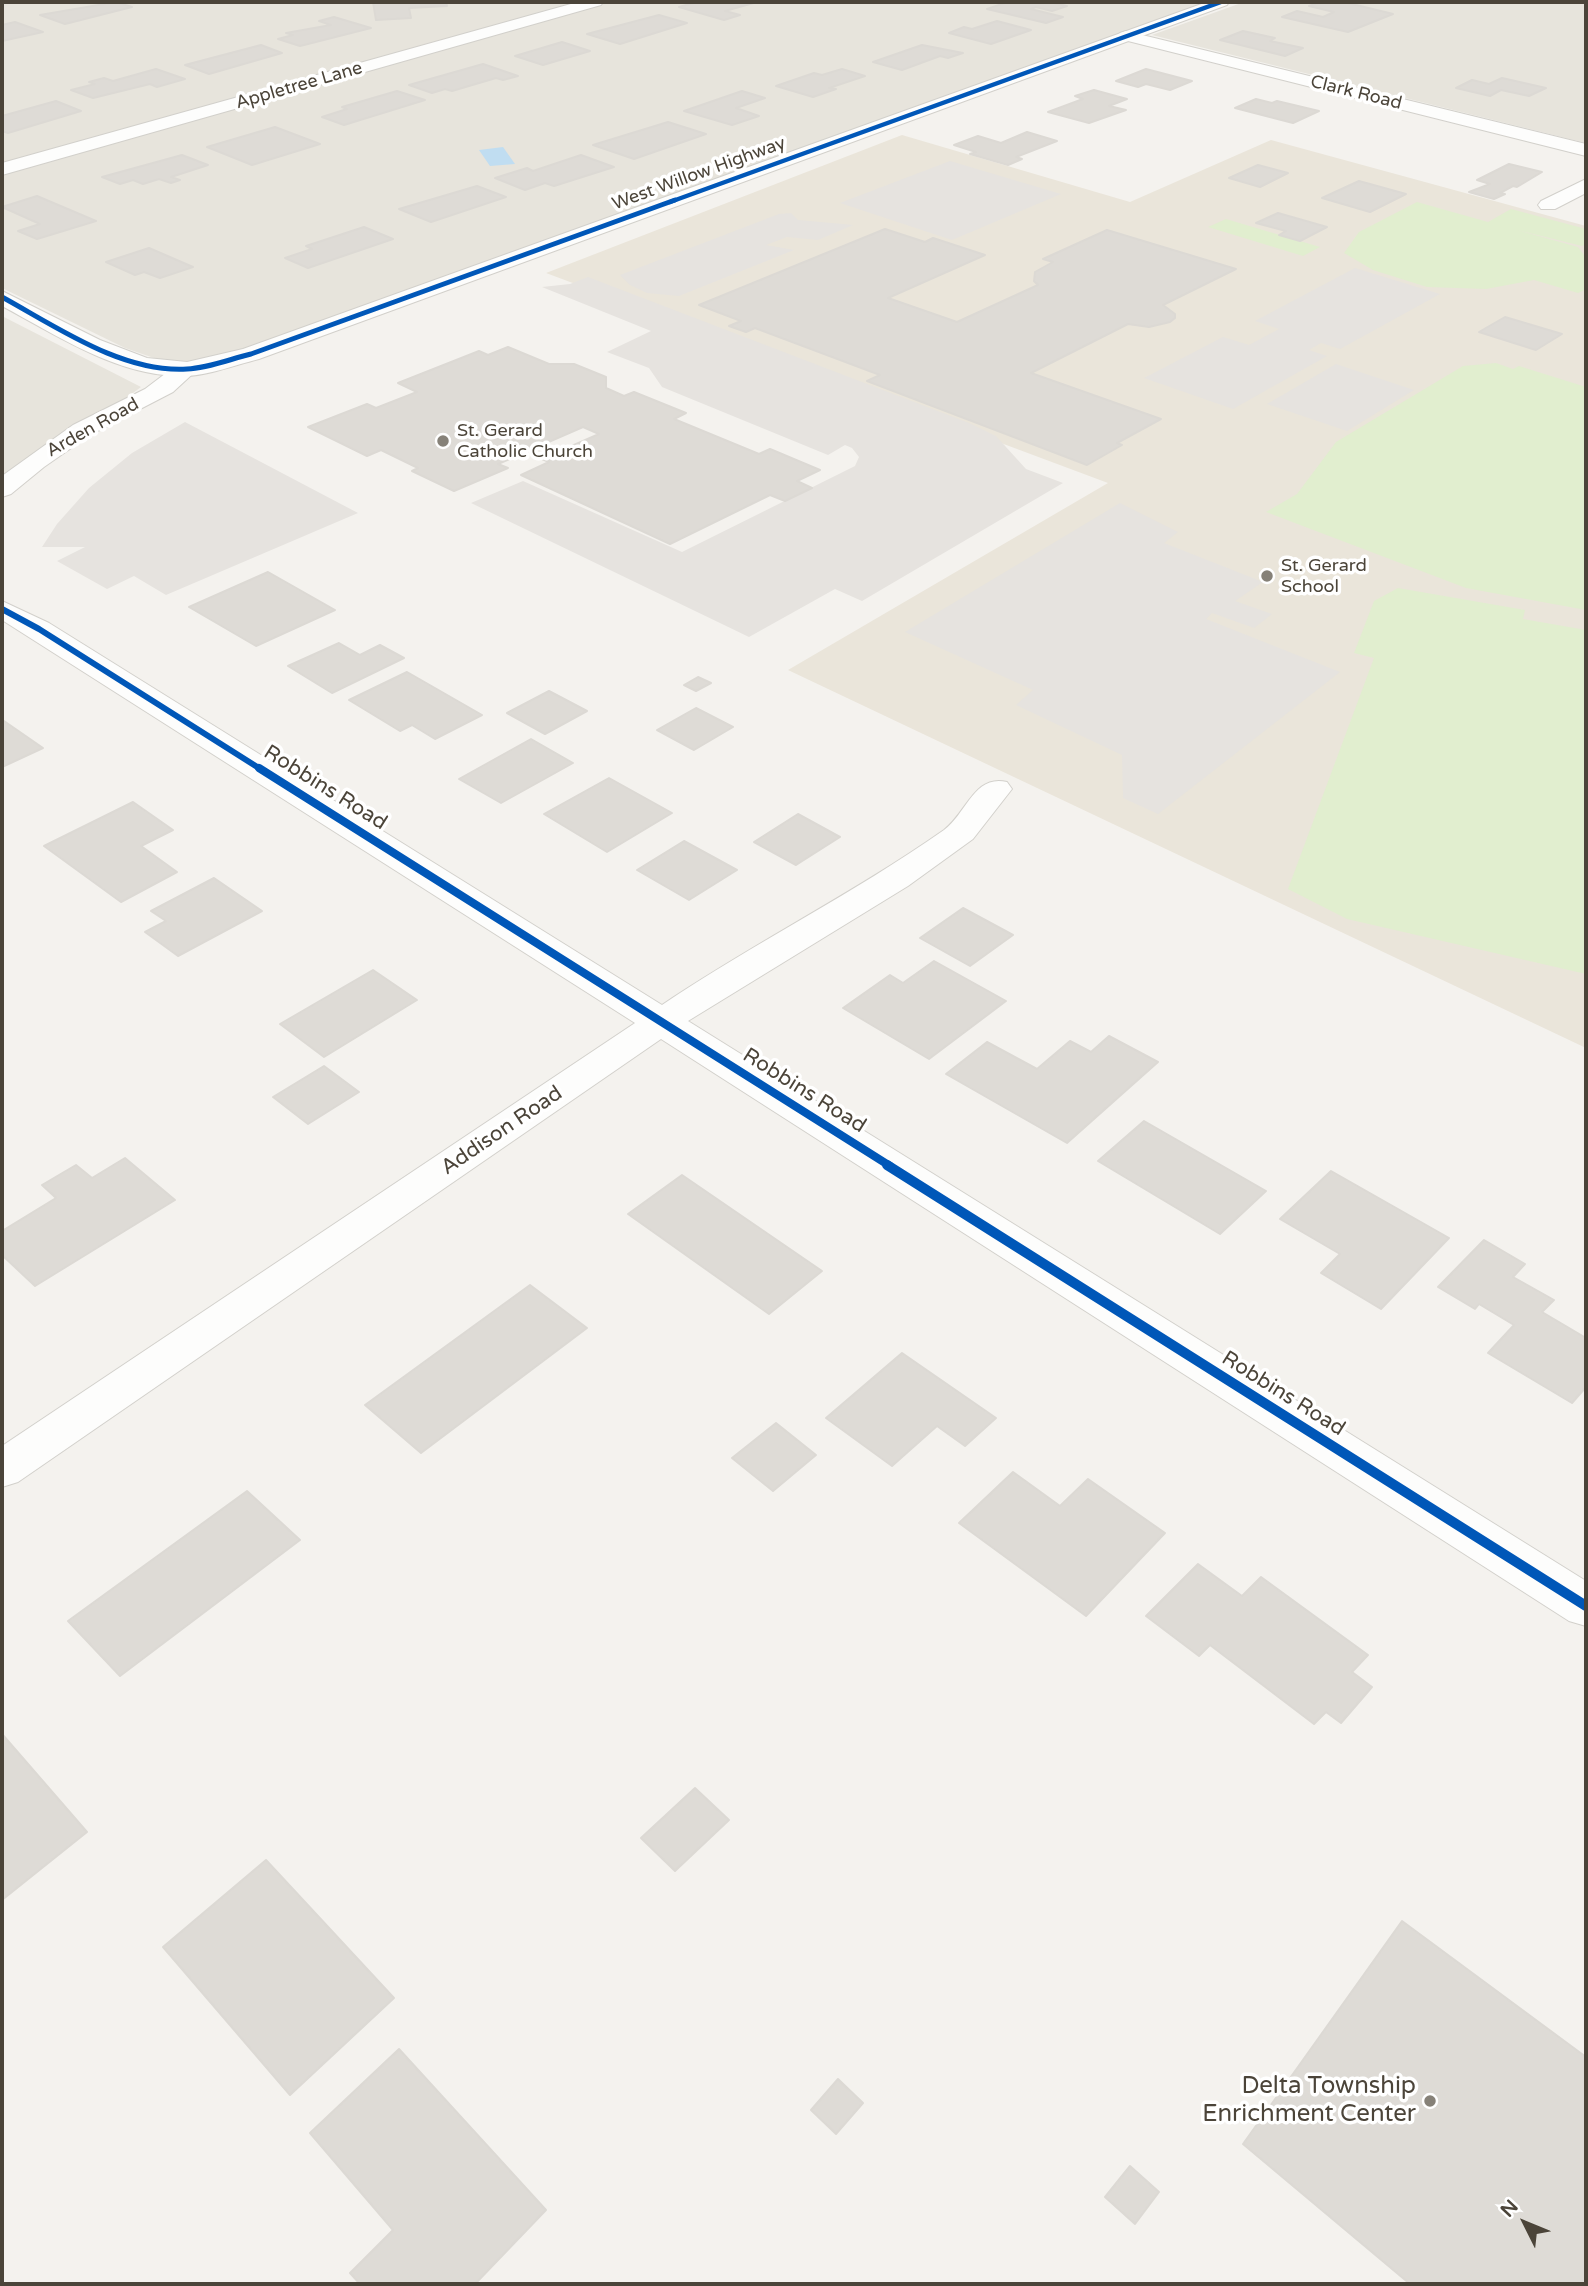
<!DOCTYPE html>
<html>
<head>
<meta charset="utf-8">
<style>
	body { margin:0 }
	#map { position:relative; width:1588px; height:2286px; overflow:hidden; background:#f4f2ee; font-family:"Varela Round",sans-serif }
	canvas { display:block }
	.frame { position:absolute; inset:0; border:4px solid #4b4439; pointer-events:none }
	.north { position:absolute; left:1490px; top:2188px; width:70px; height:70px; -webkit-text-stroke:5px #fff; paint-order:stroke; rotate:313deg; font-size:19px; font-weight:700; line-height:28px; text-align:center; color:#4b4439 }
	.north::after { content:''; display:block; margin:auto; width:24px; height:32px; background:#4b4439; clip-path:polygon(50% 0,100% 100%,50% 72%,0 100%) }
</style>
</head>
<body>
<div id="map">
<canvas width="1588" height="2286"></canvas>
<div class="frame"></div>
<div class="north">N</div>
</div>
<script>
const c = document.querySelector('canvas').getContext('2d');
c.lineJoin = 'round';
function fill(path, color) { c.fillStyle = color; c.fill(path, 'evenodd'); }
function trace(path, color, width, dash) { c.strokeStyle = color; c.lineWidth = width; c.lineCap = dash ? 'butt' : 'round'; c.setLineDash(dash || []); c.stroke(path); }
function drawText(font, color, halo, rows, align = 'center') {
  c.font = font + ' "Varela Round",sans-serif'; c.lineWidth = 7; c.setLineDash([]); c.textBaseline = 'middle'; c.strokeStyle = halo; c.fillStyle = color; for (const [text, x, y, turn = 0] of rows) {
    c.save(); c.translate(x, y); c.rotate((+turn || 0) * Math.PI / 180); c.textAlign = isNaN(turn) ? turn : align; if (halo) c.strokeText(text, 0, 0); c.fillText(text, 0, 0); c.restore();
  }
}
const residential = new Path2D(`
	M 2,2 L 1221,2 L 186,369 L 125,348 L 2,288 Z
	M 1244,2 L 1586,2 L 1586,143 L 1152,35 Z
	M 2,316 L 141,387 L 2,491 Z`);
const education = new Path2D(`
	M 902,135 L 1130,202 L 1271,140 L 1586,226 L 1586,1048 L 788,670 L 1108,483 L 546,273 Z`);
const green = new Path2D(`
	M 1417,202 L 1488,222 L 1511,209 L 1586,229 L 1586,244 L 1582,246 L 1517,230 L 1578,247 L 1586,258 L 1586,289 L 1578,293 L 1534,280 L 1486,289 L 1427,287 L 1373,270 L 1344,253 L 1359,232 Z
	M 1226,219 L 1320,247 L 1303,256 L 1208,227 Z
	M 1496,363 L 1513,369 L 1519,366 L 1586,387 L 1586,610 L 1466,588 L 1266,512 L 1297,494 L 1336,442 L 1463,366 Z
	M 1398,588 L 1525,610 L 1523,619 L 1586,630 L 1586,974 L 1347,919 L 1288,889 L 1374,658 L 1354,653 L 1374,601 Z`);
const parking = new Path2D(`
	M 950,161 L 1061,194 L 952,240 L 840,203 Z
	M 791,213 L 798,220 L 853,225 L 818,240 L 787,237 L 766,245 L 794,250 L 679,296 L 647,293 L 630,285 L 620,275 L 779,214 Z
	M 1355,268 L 1440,294 L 1340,349 L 1321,343 L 1309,350 L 1327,356 L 1233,409 L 1144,378 L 1223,337 L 1249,345 L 1279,329 L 1255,321 Z
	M 588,277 L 969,423 L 996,436 L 1026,469 L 1063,483 L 862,601 L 835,589 L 749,637 L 471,503 L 523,481 L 682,552 L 855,466 L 859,457 L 852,448 L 845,445 L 828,455 L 662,387 L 649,368 L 607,352 L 651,331 L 542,287 L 570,284 Z
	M 1336,364 L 1414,390 L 1347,431 L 1267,404 Z
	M 185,422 L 358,513 L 166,595 L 134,576 L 107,589 L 57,561 L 85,547 L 42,547 L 57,524 L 89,488 L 132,453 Z
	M 1120,503 L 1178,532 L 1164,543 L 1263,582 L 1235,601 L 1272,614 L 1254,628 L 1212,613 L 1206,619 L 1340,672 L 1158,814 L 1123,798 L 1122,755 L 1016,705 L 1033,690 L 905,632 Z`);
const water = new Path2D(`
	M 503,147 L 515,164 L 490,166 L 479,150 Z`);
const building = new Path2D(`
	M 116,2 L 132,7 L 65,24 L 40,15 Z
	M 373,2 L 446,2 L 447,6 L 409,8 L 411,18 L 376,20 Z
	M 697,2 L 757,2 L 725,11 L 740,15 L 724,20 L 679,7 Z
	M 1008,2 L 1048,2 L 1067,6 L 1052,11 L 1036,7 L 1031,9 L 1063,17 L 1046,23 L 987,9 Z
	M 1321,2 L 1344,2 L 1393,14 L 1348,32 L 1282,17 L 1297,11 L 1323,17 L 1334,12 L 1309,6 Z
	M 659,15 L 687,23 L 620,44 L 587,34 Z
	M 334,17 L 371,28 L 300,46 L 278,39 L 293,35 L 286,33 L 331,25 L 319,21 Z
	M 997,21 L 1031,30 L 991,44 L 949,33 L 964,27 L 972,29 Z
	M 15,22 L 43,32 L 2,41 L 2,25 Z
	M 1243,31 L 1275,38 L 1270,41 L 1303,48 L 1285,56 L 1220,40 Z
	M 562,42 L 590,51 L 543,65 L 515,56 Z
	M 261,45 L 282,53 L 209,74 L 185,65 Z
	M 922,45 L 963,53 L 948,58 L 940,56 L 902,70 L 873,62 Z
	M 483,64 L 518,76 L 503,80 L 496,78 L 452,91 L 445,89 L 432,93 L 409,85 Z
	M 156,69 L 185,79 L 157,87 L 150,84 L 93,98 L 71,90 L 95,84 L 89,82 L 104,78 L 113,81 Z
	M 842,69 L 865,76 L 829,88 L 836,89 L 813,97 L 776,86 L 814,73 L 822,75 Z
	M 1146,69 L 1192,81 L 1170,90 L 1146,84 L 1138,87 L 1116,81 Z
	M 1502,78 L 1546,88 L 1529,96 L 1501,90 L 1490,96 L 1456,88 L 1472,80 L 1489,84 Z
	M 1094,90 L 1127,99 L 1109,106 L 1126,110 L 1089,123 L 1048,112 L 1083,99 L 1075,96 Z
	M 397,91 L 425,100 L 344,125 L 322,117 L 347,109 L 342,107 Z
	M 742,91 L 765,98 L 736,108 L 759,116 L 732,125 L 684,111 Z
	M 1256,99 L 1272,103 L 1277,101 L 1319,111 L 1293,123 L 1235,108 Z
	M 56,101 L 81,111 L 8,133 L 2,131 L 2,116 Z
	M 668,122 L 706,134 L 634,159 L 593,145 Z
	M 275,127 L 320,144 L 252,165 L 207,147 Z
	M 1027,132 L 1057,141 L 1016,157 L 1022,159 L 1008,165 L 970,154 L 976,152 L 954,145 L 978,136 L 1001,143 Z
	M 182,155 L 208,165 L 171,177 L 180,180 L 171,183 L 159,179 L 143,184 L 133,180 L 120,184 L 102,177 Z
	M 581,155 L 614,167 L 554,186 L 545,183 L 525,190 L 495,178 L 527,168 L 533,171 Z
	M 1509,164 L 1542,172 L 1517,187 L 1513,186 L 1500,193 L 1505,194 L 1494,199 L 1469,192 L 1490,184 L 1477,180 Z
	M 1258,165 L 1288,173 L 1260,187 L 1229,178 Z
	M 1359,181 L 1406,194 L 1370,212 L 1322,198 Z
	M 477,186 L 506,197 L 431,222 L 399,209 Z
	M 37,196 L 96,221 L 37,239 L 18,231 L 40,224 L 2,207 Z
	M 1278,213 L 1327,227 L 1300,241 L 1279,235 L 1286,231 L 1256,223 Z
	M 364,227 L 393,239 L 308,268 L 285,258 L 312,249 L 306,246 Z
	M 885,229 L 925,242 L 933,238 L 985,255 L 888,298 L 957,322 L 1038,285 L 1034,281 L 1035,272 L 1053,262 L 1043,259 L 1107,230 L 1236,269 L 1163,305 L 1175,314 L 1175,318 L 1170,322 L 1149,327 L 1128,324 L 1031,373 L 1161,419 L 1117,443 L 1122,445 L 1087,465 L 867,381 L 880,375 L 755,328 L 746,332 L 729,326 L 741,321 L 699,305 Z
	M 149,248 L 193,267 L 160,278 L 144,272 L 135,275 L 106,262 Z
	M 1505,317 L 1562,334 L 1536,350 L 1479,332 Z
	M 508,347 L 549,364 L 574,364 L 606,377 L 606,388 L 624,396 L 634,392 L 686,413 L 674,419 L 759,454 L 770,449 L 820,470 L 797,481 L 812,488 L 785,501 L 770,495 L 670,544 L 521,475 L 549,462 L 542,459 L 599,434 L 583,427 L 498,464 L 508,468 L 454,491 L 412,471 L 418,468 L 381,450 L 367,456 L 308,427 L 367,404 L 376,408 L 417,392 L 398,383 L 479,351 L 488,355 Z
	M 268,572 L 335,610 L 256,646 L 189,607 Z
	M 339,643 L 360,655 L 380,645 L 404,658 L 332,693 L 288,666 Z
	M 407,672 L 482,715 L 435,739 L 412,725 L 400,731 L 349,700 Z
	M 698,677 L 711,683 L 696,691 L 684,685 Z
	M 549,691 L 587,711 L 545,734 L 507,713 Z
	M 696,708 L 733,727 L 694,750 L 657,730 Z
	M 4,721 L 43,748 L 2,767 L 2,722 Z
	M 531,739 L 573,763 L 501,803 L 459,779 Z
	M 609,778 L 672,813 L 607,852 L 544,814 Z
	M 133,802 L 173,830 L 141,846 L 177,872 L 121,902 L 44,846 Z
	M 798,814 L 840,837 L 796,865 L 754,842 Z
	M 684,841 L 737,870 L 689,900 L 637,870 Z
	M 214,878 L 262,911 L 178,956 L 145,932 L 166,921 L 151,911 Z
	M 963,908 L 1013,935 L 970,966 L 920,938 Z
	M 934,961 L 1006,1001 L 929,1059 L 843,1008 L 890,975 L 903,983 Z
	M 373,970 L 417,1000 L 324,1057 L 280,1024 Z
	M 1109,1036 L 1158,1062 L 1067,1143 L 946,1074 L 987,1042 L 1037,1069 L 1070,1041 L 1091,1052 Z
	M 324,1066 L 359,1092 L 308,1124 L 273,1097 Z
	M 1144,1121 L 1266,1191 L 1220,1234 L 1098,1161 Z
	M 125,1158 L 175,1200 L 35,1286 L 2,1255 L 2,1231 L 56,1198 L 42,1185 L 76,1165 L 92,1178 Z
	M 1331,1171 L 1449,1238 L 1381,1309 L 1321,1273 L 1340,1254 L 1280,1219 Z
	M 682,1175 L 822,1271 L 769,1314 L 628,1214 Z
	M 1484,1240 L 1525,1264 L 1513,1277 L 1554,1300 L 1542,1312 L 1586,1338 L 1586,1387 L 1572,1403 L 1488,1353 L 1514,1325 L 1479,1304 L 1475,1309 L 1438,1287 Z
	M 530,1285 L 587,1328 L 421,1453 L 365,1405 Z
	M 902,1353 L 996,1418 L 965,1446 L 937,1426 L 892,1466 L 826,1418 Z
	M 776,1423 L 816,1455 L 773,1491 L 732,1458 Z
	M 1013,1472 L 1060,1506 L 1088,1479 L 1165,1533 L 1086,1616 L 959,1523 Z
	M 247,1491 L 300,1540 L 120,1676 L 68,1621 Z
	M 1198,1564 L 1242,1596 L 1261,1577 L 1368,1655 L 1352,1672 L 1372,1687 L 1341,1723 L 1326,1712 L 1314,1724 L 1210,1645 L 1199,1656 L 1146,1616 Z
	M 2,1734 L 87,1832 L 2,1900 Z
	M 695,1788 L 729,1820 L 675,1871 L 641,1838 Z
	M 266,1860 L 394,1998 L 290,2095 L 163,1947 Z
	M 1402,1921 L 1586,2057 L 1586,2284 L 1410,2284 L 1243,2144 Z
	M 399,2049 L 546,2210 L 475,2284 L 360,2284 L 350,2273 L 393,2230 L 310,2133 Z
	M 838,2079 L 863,2103 L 836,2134 L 811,2110 Z
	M 1130,2166 L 1159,2192 L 1135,2224 L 1105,2197 Z`);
const minor = new Path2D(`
	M 578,2 L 603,2 L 601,5 L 2,175 L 2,163 Z
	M 1126,31 L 1586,144 L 1586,156 L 1120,39 L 1118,36 L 1120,33 Z
	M 1586,179 L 1586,193 L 1555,209 L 1541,209 L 1538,205 L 1541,201 Z
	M 186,362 L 194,364 L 198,369 L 173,392 L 90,435 L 44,467 L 11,494 L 2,497 L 2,476 L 73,425 L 145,389 L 178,364 Z
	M 2,601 L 49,623 L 662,1005 C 754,943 853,894 944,830 C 967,813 974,774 1007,782 L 1012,789 L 973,839 L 908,886 L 688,1021 L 1586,1581 L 1586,1626 L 1569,1621 L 661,1039 L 18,1482 L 2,1487 L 2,1446 L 635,1023 L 2,620 Z`);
const tertiary = new Path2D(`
	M 1207,2 L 1229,2 L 1227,5 L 259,359 C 235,365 210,375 186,376 C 120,378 58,336 2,306 L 2,291 L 100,340 L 147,358 L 187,362 L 243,349 Z`);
const cyclewayFar4 = new Path2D(`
	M 670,202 L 1221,2`);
const cyclewayFar3 = new Path2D(`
	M 2,297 C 57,327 122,373 187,369 C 209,368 230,359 251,354 L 675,200`);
const cyclewayFar2 = new Path2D(`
	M 2,609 L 39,629 L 262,770`);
const cyclewayFar1 = new Path2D(`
	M 259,768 L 890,1166`);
const cycleway = new Path2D(`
	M 887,1165 L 1586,1606`);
const markers = [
	[443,441,7,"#868178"],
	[1267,576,7,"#868178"],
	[1430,2101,7,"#868178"]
];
const farStreetnames = [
	["Appletree Lane",299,86,-16],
	["Clark Road",1356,93,14],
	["West Willow Highway",699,174,-20],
	["Arden Road",93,428,-29]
];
const farPoinames = [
	["St. Gerard",457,431],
	["Catholic Church",457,452],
	["St. Gerard",1281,566],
	["School",1281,587]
];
const streetNames = [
	["Robbins Road",325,788,32],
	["Robbins Road",804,1091,32],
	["Addison Road",502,1131,-34],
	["Robbins Road",1283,1394,32]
];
const nearPoinames = [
	["Delta Township",1416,2087],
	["Enrichment Center",1416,2115]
];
fill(residential, '#e7e4dc');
fill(education, '#eae5da');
fill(green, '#e1eecf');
fill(parking, '#e6e3df');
fill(water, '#c0ddf1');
fill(building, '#dedbd6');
trace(building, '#dcd9d4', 2);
trace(minor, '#d2d0cb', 2);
trace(tertiary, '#d2d0cb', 2);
fill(minor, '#fdfdfc');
fill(tertiary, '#fdfdfc');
trace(cyclewayFar4, '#0057b8', 4.5);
trace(cyclewayFar3, '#0057b8', 5);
trace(cyclewayFar2, '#0057b8', 6);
trace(cyclewayFar1, '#0057b8', 8);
trace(cycleway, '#0057b8', 10);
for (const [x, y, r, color] of markers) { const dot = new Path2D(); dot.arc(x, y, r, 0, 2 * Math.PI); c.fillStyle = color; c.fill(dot); trace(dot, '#fff', 2.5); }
drawText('18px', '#4b4439', '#fff', farStreetnames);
drawText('18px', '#4b4439', '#fff', farPoinames, 'left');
drawText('21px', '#4b4439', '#fff', streetNames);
drawText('24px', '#4b4439', '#fff', nearPoinames, 'right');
</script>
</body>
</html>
